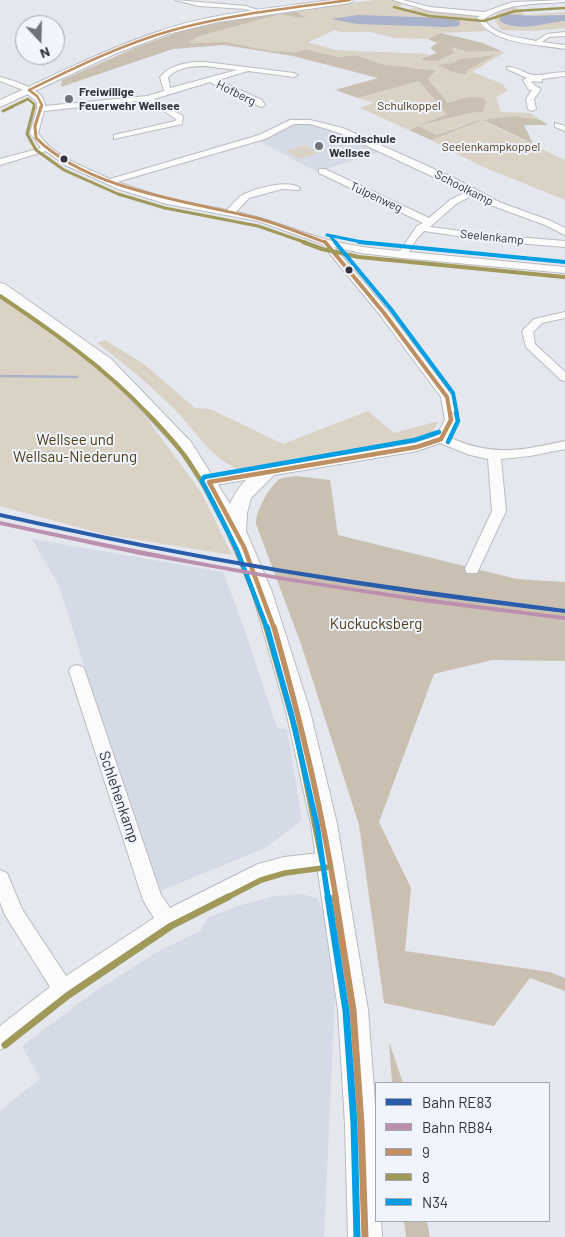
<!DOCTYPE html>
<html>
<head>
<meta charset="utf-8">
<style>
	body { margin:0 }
	#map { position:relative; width:565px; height:1237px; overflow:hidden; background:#e5e7ee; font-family:Barlow,sans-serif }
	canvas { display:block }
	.legend { position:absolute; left:375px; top:1082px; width:175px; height:140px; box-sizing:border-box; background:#f0f4fd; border:1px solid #a4a7ae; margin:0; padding:6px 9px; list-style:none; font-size:15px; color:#323438 }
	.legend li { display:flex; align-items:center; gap:10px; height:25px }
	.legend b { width:25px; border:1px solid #a4a7ae }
	.north { position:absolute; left:15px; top:15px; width:50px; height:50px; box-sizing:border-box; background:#f0f4fd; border:1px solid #a4a7ae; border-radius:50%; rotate:159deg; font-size:14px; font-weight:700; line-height:20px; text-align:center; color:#323438 }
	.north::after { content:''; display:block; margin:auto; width:18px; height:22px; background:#717378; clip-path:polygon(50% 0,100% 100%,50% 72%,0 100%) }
</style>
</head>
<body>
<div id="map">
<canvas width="565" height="1237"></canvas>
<ul class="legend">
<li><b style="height:6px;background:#295caa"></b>Bahn RE83</li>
<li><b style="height:6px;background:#bb8fae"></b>Bahn RB84</li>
<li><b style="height:6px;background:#bd8f61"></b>9</li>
<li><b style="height:6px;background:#a09959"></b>8</li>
<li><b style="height:6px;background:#009ee3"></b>N34</li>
</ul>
<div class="north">N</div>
</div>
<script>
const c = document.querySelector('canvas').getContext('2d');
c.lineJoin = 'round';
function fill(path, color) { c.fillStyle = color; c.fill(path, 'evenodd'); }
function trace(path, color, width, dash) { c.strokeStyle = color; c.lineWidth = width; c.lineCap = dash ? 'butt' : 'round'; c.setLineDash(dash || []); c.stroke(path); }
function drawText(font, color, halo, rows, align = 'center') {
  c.font = font + ' Barlow,sans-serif'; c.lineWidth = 4; c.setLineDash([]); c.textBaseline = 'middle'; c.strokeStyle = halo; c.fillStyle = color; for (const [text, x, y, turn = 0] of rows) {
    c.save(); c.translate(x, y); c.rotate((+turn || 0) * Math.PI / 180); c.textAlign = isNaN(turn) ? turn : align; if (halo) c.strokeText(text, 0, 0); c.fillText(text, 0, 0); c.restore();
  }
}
const built = new Path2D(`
	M 301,123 L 314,124 L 337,131 L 382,151 L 317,172 L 259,141 L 291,126 Z
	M 32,539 L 223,572 L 243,625 L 277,728 L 287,729 L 302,820 L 265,848 L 156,893 L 59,586 Z
	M 301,894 L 317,898 L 323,911 L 335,997 L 324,1237 L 0,1237 L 0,1111 L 40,1079 L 22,1046 L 94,992 L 159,951 L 200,931 L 209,917 L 244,904 L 276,896 Z`);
const green = new Path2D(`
	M 375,0 L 393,0 L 403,5 L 397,7 L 406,10 L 413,8 L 472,15 L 478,17 L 478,23 L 487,31 L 441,33 L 428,39 L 395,38 L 370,32 L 341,32 L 335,30 L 308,42 L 335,50 L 430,54 L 422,58 L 454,53 L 451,47 L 467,52 L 501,51 L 505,52 L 472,72 L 503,84 L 507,91 L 496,97 L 501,112 L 530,113 L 541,120 L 516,116 L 484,121 L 565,160 L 565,200 L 481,166 L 431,140 L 478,122 L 465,124 L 437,135 L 417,127 L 409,130 L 360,108 L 374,103 L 358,98 L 419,81 L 448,114 L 423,125 L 470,113 L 483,112 L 468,97 L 448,103 L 428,79 L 436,72 L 381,64 L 356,55 L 338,57 L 306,49 L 298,52 L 272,51 L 225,42 L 189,43 L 197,37 L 280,14 L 300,18 L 304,16 L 294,10 ZM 493,55 L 465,71 L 467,75 L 452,72 L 439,65 L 452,63 L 459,59 Z
	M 515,7 L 525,15 L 565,12 L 565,28 L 533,31 L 501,30 L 495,21 L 497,13 Z
	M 305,145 L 319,153 L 301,159 L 286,151 Z
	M 0,293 L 86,356 L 127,392 L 201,492 L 232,555 L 107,535 L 0,506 Z
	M 105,340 L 144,364 L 195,408 L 210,409 L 283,444 L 368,411 L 394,433 L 439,421 L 431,434 L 408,445 L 238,469 C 212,458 198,435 179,414 C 154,388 126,365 97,343 Z`);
const forest = new Path2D(`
	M 294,10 L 305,17 L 300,18 L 280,14 L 197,37 L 189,43 L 225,42 L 272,51 L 298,52 L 306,49 L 338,57 L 356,55 L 381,64 L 436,71 L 428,79 L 448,103 C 461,99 475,93 486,100 L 483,112 L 470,113 L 418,126 L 437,135 L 475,121 L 516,116 L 541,120 L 548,125 L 524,125 L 533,144 L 483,120 L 431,140 L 409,130 L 447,114 L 419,81 L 358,98 L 335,90 L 378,78 L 293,56 L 224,45 L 173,49 L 61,87 L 62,80 L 137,47 L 190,28 Z
	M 441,33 L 483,43 L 501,51 L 467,52 L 452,47 L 454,53 L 437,61 L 423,60 L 422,58 L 437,53 L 430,48 L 437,43 L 428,39 Z
	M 495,55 L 466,71 L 467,75 L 452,72 L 438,65 L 452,63 L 459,59 Z
	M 296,476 L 330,480 L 338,535 L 517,579 L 565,582 L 565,661 L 492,660 L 434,674 L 379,822 L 411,888 L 405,951 L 550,972 L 565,978 L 565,991 L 530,978 L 494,1026 L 384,1003 L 359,825 L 301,644 L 256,524 C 255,512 270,485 280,479 C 284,477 291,477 296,476 Z
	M 389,1042 L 403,1083 L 392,1083 Z
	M 404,1221 L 427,1221 L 430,1237 L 406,1237 Z`);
const water = new Path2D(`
	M 505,14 L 533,16 L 565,15 L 565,21 C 544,23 521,32 501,22 L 499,19 Z
	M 358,15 L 446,18 L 460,21 L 459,26 L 446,27 L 357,24 L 331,19 Z`);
const stream = new Path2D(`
	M 0,376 L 77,377`);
const minor = new Path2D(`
	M 175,0 L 246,6 L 267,13 L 264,15 L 246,9 L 199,6 Z
	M 393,0 L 403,0 L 430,7 L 484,12 L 513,2 L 565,0 L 565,2 C 537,4 506,3 484,19 C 493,34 514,37 531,40 L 536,41 L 547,34 L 565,32 L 565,36 L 549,37 L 542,42 L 565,45 L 565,49 C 537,44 493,45 477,18 L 480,16 L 430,11 Z
	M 194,62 L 205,62 L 294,73 L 298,75 L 294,77 L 248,71 L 218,80 L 262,100 L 265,105 L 261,107 L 210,82 L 154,99 L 183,116 L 182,124 L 114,139 L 114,135 L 175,121 L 176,119 L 147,100 L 44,111 L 38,133 C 53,157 85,167 110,179 L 259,135 L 290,120 L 310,120 L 343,128 L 454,178 L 499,202 L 551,221 L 565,228 L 565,235 L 545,225 L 493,206 L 473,195 L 456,204 L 430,227 L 492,235 L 565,241 L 565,247 L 492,241 L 424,231 L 416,240 L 409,252 L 565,267 L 565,273 L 403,258 L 361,253 L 334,247 L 388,311 L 453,397 L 457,420 L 448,437 C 494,457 518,451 565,441 L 565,449 L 530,456 L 501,459 L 506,511 L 477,573 L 467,573 L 465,569 L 492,511 L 488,459 L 470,455 L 440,443 L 417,451 L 209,486 L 202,482 L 209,478 L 415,443 L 436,436 L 445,420 L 441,397 L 380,315 L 322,244 L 258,221 L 167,204 L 118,189 L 65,165 L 46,151 L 0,165 L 0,159 L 41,148 L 30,133 L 37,109 L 37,102 L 23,90 L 0,81 L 0,77 C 14,81 45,89 45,106 L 147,96 L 164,91 L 160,77 C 169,66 181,64 194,62 ZM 205,66 L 237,70 L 170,88 L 168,77 C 178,67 192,66 205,66 ZM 294,124 L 310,124 L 337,132 L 466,192 L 450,200 L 429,218 L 325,169 L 319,169 L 319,173 L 423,223 L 417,226 L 400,251 C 376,249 351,246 328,240 C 296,231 268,218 236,212 L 249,198 L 282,189 L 299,190 L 300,188 C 289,179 257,188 244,194 C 238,197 232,205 227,210 L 169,199 L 117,182 L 265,139 Z
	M 507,67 C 516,66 524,73 533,75 C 538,76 557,72 565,72 L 565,76 L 542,79 L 542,82 L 531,81 L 535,86 L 541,89 L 534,99 L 536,109 L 532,111 L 528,109 L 526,99 L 532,90 L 529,90 L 523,80 L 527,78 L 507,69 Z
	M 555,123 L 565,126 L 565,131 L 555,127 Z
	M 565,312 L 565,318 L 542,323 L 533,332 L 535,344 L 565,372 L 565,381 L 561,380 L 526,347 L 522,331 L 534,319 Z
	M 77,665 L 83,667 L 85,671 L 161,895 L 170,908 L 258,864 L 284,857 L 329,852 L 336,854 L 338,860 L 336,866 L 329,868 L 284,875 L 262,881 L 174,927 L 70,997 L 7,1046 L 0,1050 L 0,1026 L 50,987 L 5,915 L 0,902 L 0,870 L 7,873 L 22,909 L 66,976 L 154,918 L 143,900 L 69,671 L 71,667 Z`);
const secondary = new Path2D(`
	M 332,0 L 354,0 L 350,3 L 218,22 L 168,34 L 117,53 L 0,107 L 0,100 C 53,76 105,49 160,31 C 215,12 275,8 332,0 Z
	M 0,283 L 5,284 L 111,359 L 191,442 L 230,504 C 237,488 253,466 271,471 L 274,475 L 251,498 L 247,513 L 246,531 L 272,592 L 310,711 L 337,824 L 368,1010 L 376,1117 L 376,1221 L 381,1221 L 382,1237 L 348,1237 L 345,1124 L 338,1010 L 311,824 L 286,711 L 252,592 L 226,531 L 200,482 L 179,450 L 99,365 L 0,294 Z`);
const bus1Far5 = new Path2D(`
	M 29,90 L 37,96 L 42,105 L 41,108
	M 29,90 C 76,67 123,44 173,30 C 231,14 291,8 350,0`);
const bus1Far4 = new Path2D(`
	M 41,107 L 35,126 L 36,138 C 88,190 187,201 256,218 C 279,224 302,234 325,242
	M 325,242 L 326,243`);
const bus1Far3 = new Path2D(`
	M 325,242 L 384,313 L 447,397 L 450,414`);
const bus1Far2 = new Path2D(`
	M 441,439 L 451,420 L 450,413
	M 274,628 L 244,547 L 209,482 L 417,447 L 441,439`);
const bus1Far1 = new Path2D(`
	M 274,627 C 300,718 321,805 336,898`);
const bus1 = new Path2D(`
	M 335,897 L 353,1010 L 361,1124 L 365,1237`);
const bus2Far5 = new Path2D(`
	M 394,7 L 429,16 L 484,21 L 515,11 L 565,8
	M 9,108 L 28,99 L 34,104 L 34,108`);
const bus2Far4 = new Path2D(`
	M 34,107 L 27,134 L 36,150 L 64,170 L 118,194 L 165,208 L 258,226 L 307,243
	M 3,111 L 12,107`);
const bus2Far3 = new Path2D(`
	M 303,242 L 322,249 L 359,257 L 564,277
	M 0,296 C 52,331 105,368 148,414`);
const bus2Far2 = new Path2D(`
	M 147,413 C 162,429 179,446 191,465 C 224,514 247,573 266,628`);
const bus2Far1 = new Path2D(`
	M 266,627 L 296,732 L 322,861
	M 226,898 L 261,880 L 285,873 L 330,867`);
const bus2 = new Path2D(`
	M 5,1045 L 67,996 L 171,926 L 228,897`);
const bus3Far4 = new Path2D(`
	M 327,235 L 367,243
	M 331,237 L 336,243`);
const bus3Far3 = new Path2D(`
	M 335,242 L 390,308 L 453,393 L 457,414
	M 359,242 L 565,262`);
const bus3Far2 = new Path2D(`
	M 448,442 L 458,421 L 456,413
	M 267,628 L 237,550 L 202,481 L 204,477 L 415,440 L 439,432`);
const bus3Far1 = new Path2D(`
	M 267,627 L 291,713 L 317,825 L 328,898`);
const bus3 = new Path2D(`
	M 328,897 L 346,1011 L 354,1124 L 357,1237`);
const rail1 = new Path2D(`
	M 0,513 C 94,534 188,553 283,569 C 377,584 471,597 565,609 L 565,613 C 471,602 377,589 283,573 C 188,557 94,538 0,517 Z`);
const rail2 = new Path2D(`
	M 0,521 C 93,541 185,560 279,576 C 374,592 469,604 564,616 L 565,616 L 565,620 L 422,602 L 280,580 L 140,555 L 0,525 Z`);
const markers = [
	[69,99,5,"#717378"],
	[319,146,5,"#717378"],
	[64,159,4.5,"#323438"],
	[349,270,4.5,"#323438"]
];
const farPoinames = [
	["Freiwillige",79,92],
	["Feuerwehr Wellsee",79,106],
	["Grundschule",329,139],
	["Wellsee",329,153]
];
const farStreetnames = [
	["Hofberg",236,93,26],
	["Schoolkamp",464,188,27],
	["Tulpenweg",376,197,25],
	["Seelenkamp",492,237,6]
];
const farParknames = [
	["Schulkoppel",409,106],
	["Seelenkampkoppel",491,147]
];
const parkNames = [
	["Wellsee und",75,440],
	["Wellsau-Niederung",75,457],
	["Kuckucksberg",376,624]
];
const streetNames = [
	["Schlehenkamp",119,797,71]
];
fill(built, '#d5dae7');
fill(green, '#dbd2c6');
fill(forest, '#cac0b2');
fill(water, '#a8b2cb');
trace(stream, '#a8b2cb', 2.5);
trace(minor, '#babcc1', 2);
trace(secondary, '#babcc1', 2);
fill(minor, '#fbfbfc');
fill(secondary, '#fbfbfc');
trace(bus1Far5, '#bd8f61', 2.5);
trace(bus1Far4, '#bd8f61', 3);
trace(bus1Far3, '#bd8f61', 4);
trace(bus1Far2, '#bd8f61', 4.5);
trace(bus1Far1, '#bd8f61', 5.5);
trace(bus1, '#bd8f61', 7);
trace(bus2Far5, '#a09959', 2.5);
trace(bus2Far4, '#a09959', 3);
trace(bus2Far3, '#a09959', 4);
trace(bus2Far2, '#a09959', 4.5);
trace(bus2Far1, '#a09959', 5.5);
trace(bus2, '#a09959', 7);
trace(bus3Far4, '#009ee3', 3);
trace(bus3Far3, '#009ee3', 4);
trace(bus3Far2, '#009ee3', 4.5);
trace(bus3Far1, '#009ee3', 5.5);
trace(bus3, '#009ee3', 7);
fill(rail1, '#295caa');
fill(rail2, '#bb8fae');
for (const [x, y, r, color] of markers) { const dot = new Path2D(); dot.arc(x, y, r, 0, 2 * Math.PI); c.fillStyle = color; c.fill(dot); trace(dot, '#f0f4fd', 2); }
drawText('bold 12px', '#323438', '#f0f4fd', farPoinames, 'left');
drawText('12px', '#323438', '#f0f4fd', farStreetnames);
drawText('12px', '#4f3910', '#f0f4fd', farParknames);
drawText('15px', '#4f3910', '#f0f4fd', parkNames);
drawText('15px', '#323438', '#f0f4fd', streetNames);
</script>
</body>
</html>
